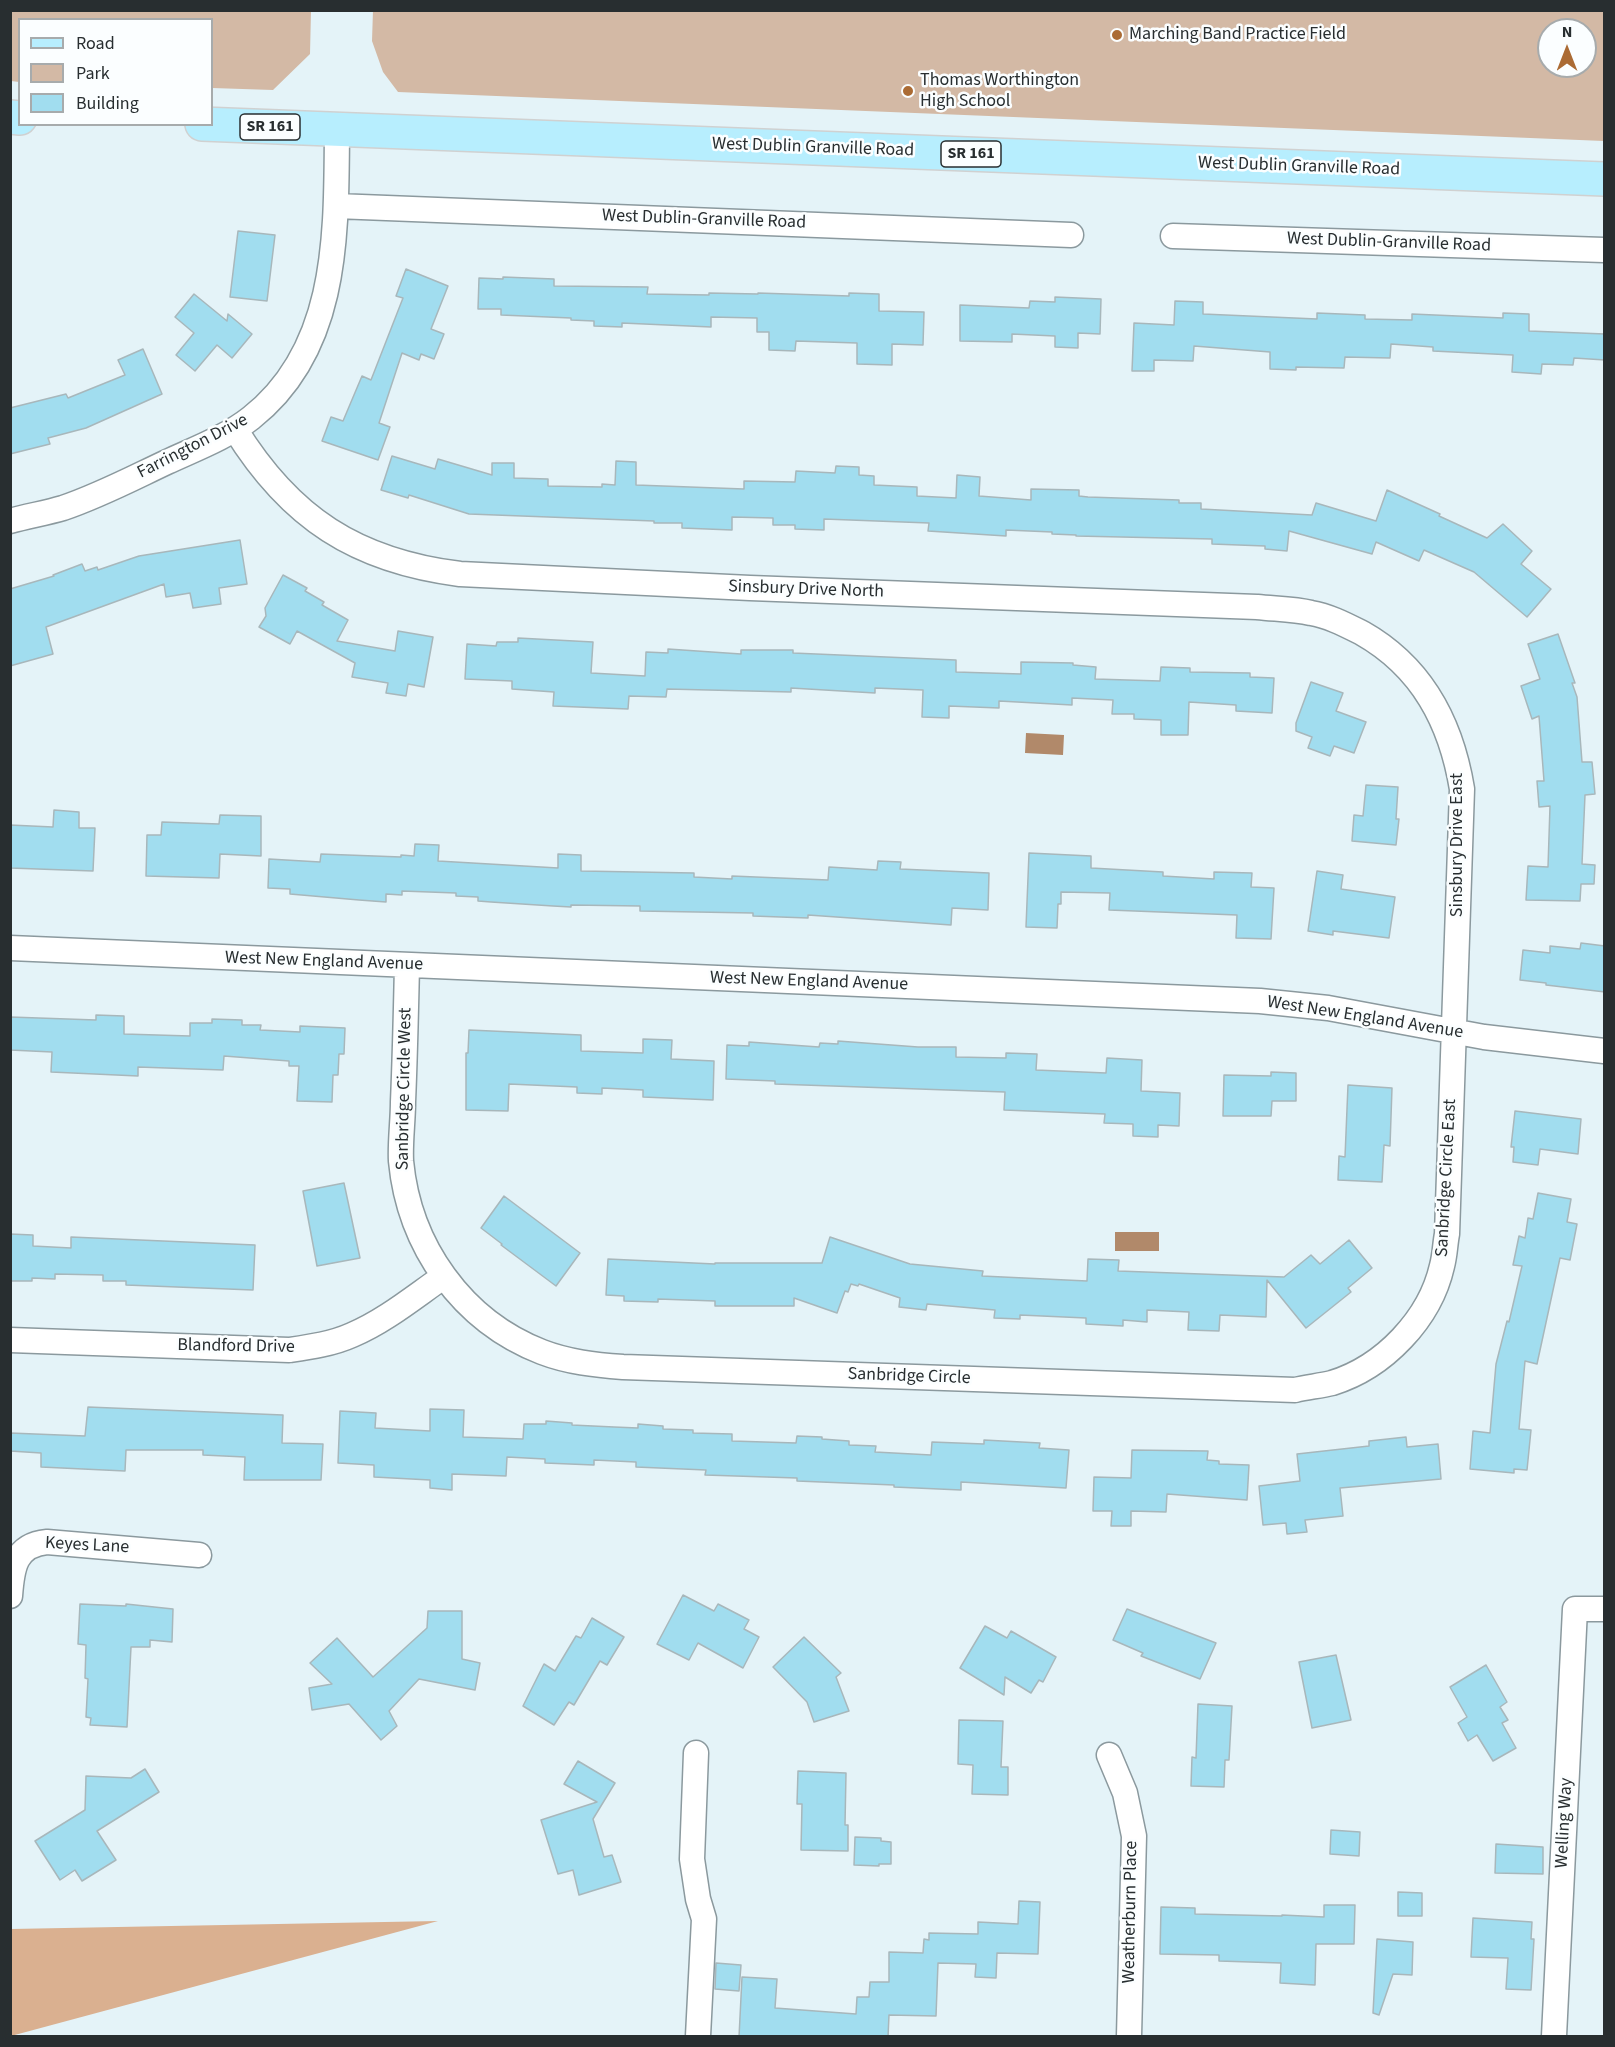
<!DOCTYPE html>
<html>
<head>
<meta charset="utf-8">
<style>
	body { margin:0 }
	#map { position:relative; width:1615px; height:2047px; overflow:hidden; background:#e4f3f8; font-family:"Source Sans 3",sans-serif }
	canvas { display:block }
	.frame { position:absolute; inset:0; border:12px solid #282e30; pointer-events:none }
	.legend { position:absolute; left:18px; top:18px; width:195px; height:108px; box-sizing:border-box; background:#fbfeff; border:2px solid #a7abac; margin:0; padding:8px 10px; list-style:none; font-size:18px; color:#282e30 }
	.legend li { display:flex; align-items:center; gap:12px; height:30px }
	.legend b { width:30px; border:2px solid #a7abac }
	.north { position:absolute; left:1537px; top:18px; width:60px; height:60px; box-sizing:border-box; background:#fbfeff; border:2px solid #a7abac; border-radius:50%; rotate:0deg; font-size:16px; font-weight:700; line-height:24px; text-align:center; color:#282e30 }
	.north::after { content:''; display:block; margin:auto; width:21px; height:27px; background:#ab6b34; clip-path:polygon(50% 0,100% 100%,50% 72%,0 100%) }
</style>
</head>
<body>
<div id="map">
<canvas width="1615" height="2047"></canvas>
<div class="frame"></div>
<ul class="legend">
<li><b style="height:8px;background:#b7eefe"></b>Road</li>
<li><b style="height:16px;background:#d3b9a5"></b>Park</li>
<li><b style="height:16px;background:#a1ddef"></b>Building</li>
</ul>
<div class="north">N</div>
</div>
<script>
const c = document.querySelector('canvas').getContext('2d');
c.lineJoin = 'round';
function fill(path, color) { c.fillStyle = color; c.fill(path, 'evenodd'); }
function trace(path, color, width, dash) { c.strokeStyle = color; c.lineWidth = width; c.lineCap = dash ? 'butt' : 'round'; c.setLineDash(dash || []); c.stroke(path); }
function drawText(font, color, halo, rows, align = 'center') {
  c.font = font + ' "Source Sans 3",sans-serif'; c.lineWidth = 5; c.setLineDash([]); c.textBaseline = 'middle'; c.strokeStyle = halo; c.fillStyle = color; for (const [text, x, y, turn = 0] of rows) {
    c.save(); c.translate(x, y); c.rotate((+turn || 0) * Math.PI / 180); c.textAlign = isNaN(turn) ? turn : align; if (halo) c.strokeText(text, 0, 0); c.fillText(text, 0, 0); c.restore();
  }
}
const green = new Path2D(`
	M 11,10 L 311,11 L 310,54 L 273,90 L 212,88 L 212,20 L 20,20 L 19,82 L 11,81 Z
	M 373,10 L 1604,11 L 1604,141 L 398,92 L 383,72 L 372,41 ZM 1549,30 L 1585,30 L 1585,66 L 1549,66 Z`);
const forest = new Path2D(`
	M 438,1921 L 11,2036 L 11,1929 Z`);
const water = new Path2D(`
	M 1026,733 L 1064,735 L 1063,755 L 1025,753 Z
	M 1115,1232 L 1159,1232 L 1159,1251 L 1115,1251 Z`);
const building = new Path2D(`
	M 238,231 L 275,235 L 267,301 L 230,297 Z
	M 406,269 L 448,286 L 431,329 L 444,334 L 434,359 L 421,354 L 419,360 L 402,353 L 379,423 L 390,427 L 378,460 L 322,441 L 331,417 L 343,421 L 362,376 L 371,380 L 403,298 L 396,296 Z
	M 503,277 L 554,279 L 554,286 L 648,287 L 647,294 L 709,295 L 709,293 L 758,294 L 758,293 L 849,296 L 849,293 L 879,294 L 879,311 L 924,312 L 923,345 L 892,344 L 892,365 L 857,364 L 857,343 L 796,341 L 795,351 L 769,350 L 769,332 L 757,332 L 757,318 L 711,317 L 711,327 L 622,323 L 622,327 L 594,326 L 594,321 L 571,320 L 571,318 L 501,315 L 501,309 L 478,309 L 479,278 L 503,279 Z
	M 194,294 L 227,321 L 228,314 L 252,334 L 232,358 L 217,345 L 195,371 L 176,355 L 194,333 L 175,317 Z
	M 1055,297 L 1101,299 L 1100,334 L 1078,333 L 1078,348 L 1055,347 L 1055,336 L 1012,334 L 1012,342 L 960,341 L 960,305 L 1029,308 L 1030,301 L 1055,302 Z
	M 1175,301 L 1203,302 L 1203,314 L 1317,319 L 1317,313 L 1365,315 L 1365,319 L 1412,320 L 1412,314 L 1503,318 L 1503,313 L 1529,314 L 1529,331 L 1605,334 L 1605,360 L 1574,358 L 1573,365 L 1542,364 L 1541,374 L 1512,372 L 1513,355 L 1433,351 L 1433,347 L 1391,344 L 1390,358 L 1345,357 L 1344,368 L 1296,367 L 1296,370 L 1270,369 L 1270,352 L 1194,346 L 1193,361 L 1154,360 L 1154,371 L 1132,371 L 1134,323 L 1174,325 Z
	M 143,349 L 162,394 L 86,428 L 48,438 L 50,444 L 10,454 L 10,408 L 66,394 L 68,398 L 125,375 L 118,360 Z
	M 392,456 L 435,469 L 438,459 L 492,475 L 492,463 L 514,463 L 514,478 L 548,479 L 548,486 L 602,487 L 602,484 L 615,485 L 616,461 L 636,462 L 636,485 L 744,489 L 744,481 L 795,482 L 796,471 L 835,473 L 836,466 L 859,467 L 859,475 L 874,476 L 874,485 L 917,487 L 917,496 L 956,498 L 957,475 L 980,477 L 979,496 L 1031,500 L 1031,489 L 1079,490 L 1079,496 L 1088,497 L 1179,500 L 1179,503 L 1201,503 L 1201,509 L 1312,515 L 1316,503 L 1376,521 L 1387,490 L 1440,514 L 1439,516 L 1487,538 L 1503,524 L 1532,551 L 1521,564 L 1551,589 L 1527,617 L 1474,572 L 1424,550 L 1419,561 L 1376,542 L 1372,554 L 1289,531 L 1287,551 L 1265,549 L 1265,546 L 1212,544 L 1212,539 L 1076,536 L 1076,535 L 1052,534 L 1052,532 L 1006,530 L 1006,536 L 928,531 L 929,523 L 824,519 L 824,530 L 795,529 L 795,525 L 773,525 L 773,518 L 732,517 L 732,530 L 682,528 L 682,523 L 654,523 L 654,521 L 469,514 L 409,495 L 408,498 L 381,490 Z
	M 240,540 L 247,584 L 219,588 L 221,604 L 193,608 L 190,593 L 166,597 L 164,584 L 46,627 L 53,654 L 10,666 L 10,589 L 54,576 L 53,575 L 82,564 L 85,571 L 97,567 L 98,570 L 139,556 Z
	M 283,575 L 307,588 L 305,591 L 324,602 L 322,605 L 348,620 L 337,641 L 395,651 L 398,631 L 433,637 L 424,687 L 408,684 L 406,696 L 386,693 L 388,683 L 352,677 L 355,663 L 297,631 L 290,644 L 259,627 L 266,616 L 265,608 Z
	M 1558,634 L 1575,683 L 1572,683 L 1577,697 L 1582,762 L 1592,762 L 1595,794 L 1585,795 L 1582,864 L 1595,865 L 1594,884 L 1581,884 L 1580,901 L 1526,900 L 1528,866 L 1548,867 L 1550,806 L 1539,807 L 1537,781 L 1544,781 L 1539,716 L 1532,719 L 1521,686 L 1540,679 L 1528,644 Z
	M 518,638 L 593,642 L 591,673 L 645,676 L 646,652 L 668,653 L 668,649 L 741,654 L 741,650 L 793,650 L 793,653 L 956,660 L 956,672 L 1021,674 L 1021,662 L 1073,663 L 1073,665 L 1096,667 L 1095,679 L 1160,681 L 1161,667 L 1190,668 L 1190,672 L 1250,673 L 1250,677 L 1274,678 L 1272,713 L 1236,711 L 1236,705 L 1189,702 L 1188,735 L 1161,735 L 1161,720 L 1134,719 L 1134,714 L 1112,714 L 1113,700 L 1072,698 L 1072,705 L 999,701 L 999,708 L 949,706 L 949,718 L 922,717 L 923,690 L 875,688 L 875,693 L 791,688 L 791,692 L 667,689 L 666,697 L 629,696 L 628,709 L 553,706 L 554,692 L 512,689 L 512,681 L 465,679 L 467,644 L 496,646 L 497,642 L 518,642 Z
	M 1311,682 L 1343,693 L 1336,711 L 1366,722 L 1354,753 L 1334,746 L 1330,756 L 1308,748 L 1312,737 L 1296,731 L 1296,723 Z
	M 1366,785 L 1398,787 L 1396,819 L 1399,819 L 1396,845 L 1352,841 L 1354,815 L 1363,816 Z
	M 54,810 L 79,812 L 79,828 L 95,828 L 93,871 L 10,868 L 10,825 L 53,827 Z
	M 220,815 L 261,816 L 261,856 L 220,854 L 219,878 L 146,876 L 147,835 L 161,835 L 162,822 L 219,824 Z
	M 415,844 L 439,845 L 438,861 L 558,868 L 558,854 L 581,855 L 581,871 L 694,873 L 694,877 L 732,879 L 732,876 L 828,880 L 829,867 L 877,870 L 878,861 L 901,862 L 900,869 L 989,873 L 988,910 L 952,908 L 951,925 L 808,915 L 808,918 L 753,916 L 753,913 L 640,911 L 640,906 L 571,905 L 571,907 L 553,906 L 491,902 L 478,901 L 478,897 L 456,896 L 456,893 L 402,891 L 402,895 L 386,894 L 386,902 L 359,900 L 290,894 L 290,889 L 268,888 L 269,859 L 320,862 L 321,854 L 401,857 L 401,855 L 414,856 Z
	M 1029,853 L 1091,856 L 1091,868 L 1163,872 L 1163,876 L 1214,879 L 1214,872 L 1252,873 L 1251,887 L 1274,888 L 1271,939 L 1236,938 L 1237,915 L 1109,910 L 1110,893 L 1061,892 L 1061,904 L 1058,904 L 1057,928 L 1026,927 Z
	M 1317,871 L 1343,875 L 1341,889 L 1395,897 L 1389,938 L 1333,931 L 1333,935 L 1308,931 Z
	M 1581,943 L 1605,946 L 1605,992 L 1546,985 L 1546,983 L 1520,980 L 1523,950 L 1550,953 L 1550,946 L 1580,949 Z
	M 96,1015 L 124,1016 L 124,1034 L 190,1036 L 190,1023 L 212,1023 L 212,1019 L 242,1020 L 242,1025 L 261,1025 L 260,1030 L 300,1032 L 300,1026 L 345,1028 L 344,1054 L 339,1054 L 338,1075 L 333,1075 L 332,1102 L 297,1101 L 299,1066 L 289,1066 L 289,1061 L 224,1056 L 223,1070 L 138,1067 L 138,1076 L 51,1072 L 52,1052 L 10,1050 L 10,1017 L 96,1020 Z
	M 469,1030 L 581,1035 L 581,1051 L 643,1053 L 643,1039 L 672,1040 L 671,1059 L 714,1061 L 713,1100 L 643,1097 L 643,1090 L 602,1088 L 602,1094 L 577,1093 L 577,1087 L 509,1084 L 508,1111 L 466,1110 L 466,1053 L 468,1053 Z
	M 838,1041 L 918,1047 L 956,1047 L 956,1057 L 1006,1058 L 1006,1053 L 1037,1054 L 1036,1070 L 1106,1073 L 1107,1058 L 1142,1060 L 1141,1091 L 1180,1093 L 1179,1126 L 1158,1125 L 1158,1137 L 1133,1136 L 1133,1124 L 1104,1123 L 1105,1114 L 1004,1110 L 1005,1092 L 775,1084 L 775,1081 L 726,1079 L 727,1045 L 749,1046 L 749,1042 L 819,1047 L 820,1043 L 838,1044 Z
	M 1271,1072 L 1296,1073 L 1296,1101 L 1272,1101 L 1271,1116 L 1223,1116 L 1224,1075 L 1271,1076 Z
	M 1348,1085 L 1392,1088 L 1390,1146 L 1384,1145 L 1382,1182 L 1338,1180 L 1339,1156 L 1345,1157 Z
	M 1515,1111 L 1581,1119 L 1578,1154 L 1540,1149 L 1538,1165 L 1513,1162 L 1514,1147 L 1511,1147 Z
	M 344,1183 L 360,1258 L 317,1266 L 303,1191 Z
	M 1538,1193 L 1571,1199 L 1567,1222 L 1577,1224 L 1570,1260 L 1560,1258 L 1537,1364 L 1525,1361 L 1519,1429 L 1531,1430 L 1527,1470 L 1514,1469 L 1514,1473 L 1470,1469 L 1473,1431 L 1490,1433 L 1496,1364 L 1507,1321 L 1509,1322 L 1522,1266 L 1513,1265 L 1519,1236 L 1525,1238 L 1528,1218 L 1533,1219 Z
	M 504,1196 L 580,1253 L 556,1286 L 501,1245 L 502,1244 L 481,1228 Z
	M 10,1234 L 33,1235 L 33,1246 L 71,1248 L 71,1237 L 255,1245 L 253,1290 L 126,1285 L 126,1281 L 103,1281 L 103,1275 L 55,1274 L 55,1279 L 32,1278 L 32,1281 L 10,1281 Z
	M 830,1237 L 910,1264 L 983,1271 L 982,1276 L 1087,1281 L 1088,1259 L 1119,1260 L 1118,1271 L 1284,1277 L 1311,1255 L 1320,1264 L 1349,1240 L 1372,1268 L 1348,1288 L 1351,1292 L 1306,1328 L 1267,1280 L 1266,1317 L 1220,1315 L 1219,1331 L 1188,1330 L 1189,1312 L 1147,1310 L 1147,1322 L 1123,1320 L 1123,1326 L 1086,1324 L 1086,1318 L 1020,1315 L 1020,1319 L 994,1318 L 995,1310 L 927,1304 L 926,1310 L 899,1307 L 900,1298 L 859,1284 L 858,1286 L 851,1284 L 848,1292 L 845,1291 L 837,1313 L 794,1298 L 794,1306 L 715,1306 L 715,1301 L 658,1299 L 658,1302 L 624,1301 L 624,1296 L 606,1295 L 608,1259 L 715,1264 L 715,1263 L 822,1263 Z
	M 88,1407 L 283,1415 L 282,1443 L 323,1444 L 321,1480 L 244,1480 L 245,1457 L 203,1455 L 203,1450 L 126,1450 L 125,1471 L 41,1467 L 41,1453 L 10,1451 L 10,1433 L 85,1436 Z
	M 430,1409 L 464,1410 L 463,1437 L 523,1439 L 524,1424 L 546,1424 L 546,1421 L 572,1423 L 572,1425 L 614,1427 L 638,1428 L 638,1424 L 663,1426 L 663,1429 L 693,1430 L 693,1433 L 732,1434 L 732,1441 L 796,1443 L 797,1436 L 822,1437 L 822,1439 L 849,1441 L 849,1445 L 876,1446 L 875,1452 L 931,1455 L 932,1442 L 984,1444 L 984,1440 L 1040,1443 L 1039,1448 L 1069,1450 L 1066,1488 L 961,1482 L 961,1490 L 894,1487 L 894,1485 L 797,1481 L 797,1478 L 705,1475 L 706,1470 L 636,1467 L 636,1462 L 594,1460 L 594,1465 L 545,1463 L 545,1459 L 507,1457 L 506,1476 L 452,1474 L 452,1490 L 430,1488 L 430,1480 L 374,1477 L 374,1465 L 338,1463 L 340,1411 L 376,1413 L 375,1428 L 430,1431 Z
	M 1406,1437 L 1407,1447 L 1438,1444 L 1441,1479 L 1340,1488 L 1343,1516 L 1305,1520 L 1307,1532 L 1287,1534 L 1286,1523 L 1263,1525 L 1259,1486 L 1300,1481 L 1297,1454 L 1369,1446 L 1369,1441 Z
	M 1132,1450 L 1208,1451 L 1207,1460 L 1219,1461 L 1219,1464 L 1249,1465 L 1247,1500 L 1167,1494 L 1166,1512 L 1131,1511 L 1131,1526 L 1111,1526 L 1112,1511 L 1093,1511 L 1094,1477 L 1131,1478 Z
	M 683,1595 L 714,1611 L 718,1604 L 749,1620 L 744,1629 L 759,1637 L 743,1668 L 698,1643 L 689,1660 L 657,1644 Z
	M 80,1604 L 126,1606 L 126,1604 L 173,1609 L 172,1642 L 150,1640 L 150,1647 L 131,1647 L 127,1727 L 90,1725 L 91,1718 L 86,1717 L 88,1679 L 85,1678 L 86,1645 L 78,1644 Z
	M 1127,1609 L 1216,1643 L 1200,1679 L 1141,1656 L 1143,1653 L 1113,1640 Z
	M 428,1611 L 462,1611 L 462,1659 L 480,1663 L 475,1690 L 419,1679 L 389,1711 L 397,1726 L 381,1740 L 349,1704 L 312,1710 L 309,1688 L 332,1684 L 310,1663 L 337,1638 L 373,1677 L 427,1628 Z
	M 592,1618 L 624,1637 L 607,1665 L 600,1661 L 574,1705 L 569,1702 L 554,1725 L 523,1706 L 544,1664 L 555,1671 L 576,1636 L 581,1638 Z
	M 985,1626 L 1007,1638 L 1011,1631 L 1056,1657 L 1043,1682 L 1039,1680 L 1031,1693 L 1005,1677 L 1004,1695 L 960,1668 Z
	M 804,1637 L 841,1673 L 836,1677 L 849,1711 L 814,1722 L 807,1702 L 773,1667 Z
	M 1336,1655 L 1351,1720 L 1312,1728 L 1299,1662 Z
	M 1486,1665 L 1507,1702 L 1500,1707 L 1508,1720 L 1502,1723 L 1516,1748 L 1493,1761 L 1477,1735 L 1468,1741 L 1458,1723 L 1467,1717 L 1450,1687 Z
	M 1198,1704 L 1232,1706 L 1229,1760 L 1225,1760 L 1224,1787 L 1191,1786 L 1192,1757 L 1196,1758 Z
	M 959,1720 L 1003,1721 L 1001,1767 L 1008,1767 L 1008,1795 L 972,1794 L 973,1765 L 958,1764 Z
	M 578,1761 L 615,1783 L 593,1819 L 604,1857 L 612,1855 L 621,1882 L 579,1895 L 573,1870 L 558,1874 L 541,1820 L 597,1802 L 564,1784 Z
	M 145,1769 L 159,1792 L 97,1831 L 116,1860 L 82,1881 L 75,1870 L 60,1880 L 35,1841 L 85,1810 L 86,1776 L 131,1778 Z
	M 798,1771 L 846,1773 L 845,1825 L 848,1825 L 848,1851 L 801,1850 L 802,1804 L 797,1804 Z
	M 1331,1830 L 1360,1832 L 1359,1856 L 1330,1854 Z
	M 855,1837 L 881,1838 L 881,1841 L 891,1842 L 891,1864 L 879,1864 L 879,1866 L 854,1865 Z
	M 1496,1844 L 1543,1847 L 1543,1874 L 1495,1873 Z
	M 1398,1892 L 1422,1893 L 1422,1916 L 1398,1916 Z
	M 1019,1901 L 1040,1902 L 1038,1954 L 997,1953 L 996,1978 L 975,1977 L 976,1964 L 938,1963 L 936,2016 L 889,2015 L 888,2037 L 739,2037 L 742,1977 L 777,1979 L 775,2008 L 856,2014 L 857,1997 L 869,1997 L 870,1982 L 889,1982 L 889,1952 L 923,1953 L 924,1939 L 929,1940 L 929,1933 L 978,1934 L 978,1922 L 1018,1924 Z
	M 1324,1905 L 1355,1905 L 1354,1944 L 1316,1944 L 1315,1985 L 1280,1983 L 1281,1963 L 1219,1961 L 1219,1955 L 1160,1954 L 1161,1907 L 1195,1908 L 1195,1914 L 1282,1916 L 1282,1915 L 1324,1917 Z
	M 1473,1918 L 1532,1922 L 1531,1939 L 1534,1939 L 1531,1990 L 1506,1989 L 1508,1958 L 1471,1957 Z
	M 1377,1939 L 1413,1942 L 1412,1975 L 1393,1974 L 1379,2015 L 1373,2013 Z
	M 716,1963 L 741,1965 L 739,1991 L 715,1989 Z`);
const street = new Path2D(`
	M 336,206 L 1071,235
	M 1173,236 L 1604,250
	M 235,429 C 290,518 356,561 460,574 L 750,588 L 1257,607 C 1275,609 1294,609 1311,613 C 1329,616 1346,625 1362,633 C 1422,667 1451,722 1462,789 L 1447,1234 C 1445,1244 1445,1255 1442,1266 C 1430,1319 1384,1367 1332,1383 C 1320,1386 1307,1387 1295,1390 L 623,1367 C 595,1365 568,1362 542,1352 C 462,1321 409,1246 401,1161 C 400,1142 403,1121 403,1102 C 405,1056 406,1010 407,965
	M 10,521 C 28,516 46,513 63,508 C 99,496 133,478 167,462 C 195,449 227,437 251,418 C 340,348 336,232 337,129
	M 10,948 L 1260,1001 L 1328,1008 L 1484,1037 L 1604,1051
	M 10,1340 L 289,1350 C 310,1347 332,1344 352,1335 C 385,1321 414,1297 443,1277
	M 10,1596 C 12,1568 15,1545 47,1542 L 199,1555
	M 696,1753 L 692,1859 L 698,1899 L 704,1919 L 698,2036
	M 1109,1755 L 1125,1793 L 1134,1836 L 1129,2036
	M 1554,2036 L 1575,1609 L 1604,1609`);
const primary = new Path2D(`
	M 10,117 L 20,118
	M 202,124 L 1604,179`);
const markers = [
	[1117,35,6,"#ab6b34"],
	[908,91,6,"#ab6b34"]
];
const shields = [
	[270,127,60],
	[971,154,60]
];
const shieldNames = [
	["SR 161",270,127],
	["SR 161",971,154]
];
const poiNames = [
	["Marching Band Practice Field",1129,35],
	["Thomas Worthington",920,81],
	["High School",920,102]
];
const streetNames = [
	["West Dublin Granville Road",813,148,2],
	["West Dublin Granville Road",1299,167,2],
	["West Dublin-Granville Road",704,220,2],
	["West Dublin-Granville Road",1389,243,2],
	["Farrington Drive",193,447,-27],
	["Sinsbury Drive North",806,590,2],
	["Sinsbury Drive East",1458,845,-90],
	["West New England Avenue",324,962,2],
	["West New England Avenue",809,982,2],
	["West New England Avenue",1365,1018,9],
	["Sanbridge Circle West",405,1089,-89],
	["Sanbridge Circle East",1447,1178,-87],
	["Blandford Drive",236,1347,1],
	["Sanbridge Circle",909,1377,2],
	["Keyes Lane",87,1546,3],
	["Welling Way",1565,1823,-87],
	["Weatherburn Place",1131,1912,-89]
];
fill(green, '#d3b9a5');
fill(forest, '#dab090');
fill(water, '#b1896a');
fill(building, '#a1ddef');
trace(building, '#a8b7bb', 1.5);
trace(street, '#8b999e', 27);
trace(primary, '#d0d1d1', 36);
trace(street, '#fff', 24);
trace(primary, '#b7eefe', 33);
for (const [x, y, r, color] of markers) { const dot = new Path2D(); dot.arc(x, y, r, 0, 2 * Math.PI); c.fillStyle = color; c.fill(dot); trace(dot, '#fbfeff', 2); }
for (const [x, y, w] of shields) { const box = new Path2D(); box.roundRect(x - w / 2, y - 13, w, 26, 4.5); c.fillStyle = '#fbfeff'; c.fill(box); trace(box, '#282e30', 1.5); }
drawText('bold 16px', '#282e30', null, shieldNames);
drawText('18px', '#282e30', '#fbfeff', poiNames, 'left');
drawText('18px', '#282e30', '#fbfeff', streetNames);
</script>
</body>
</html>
